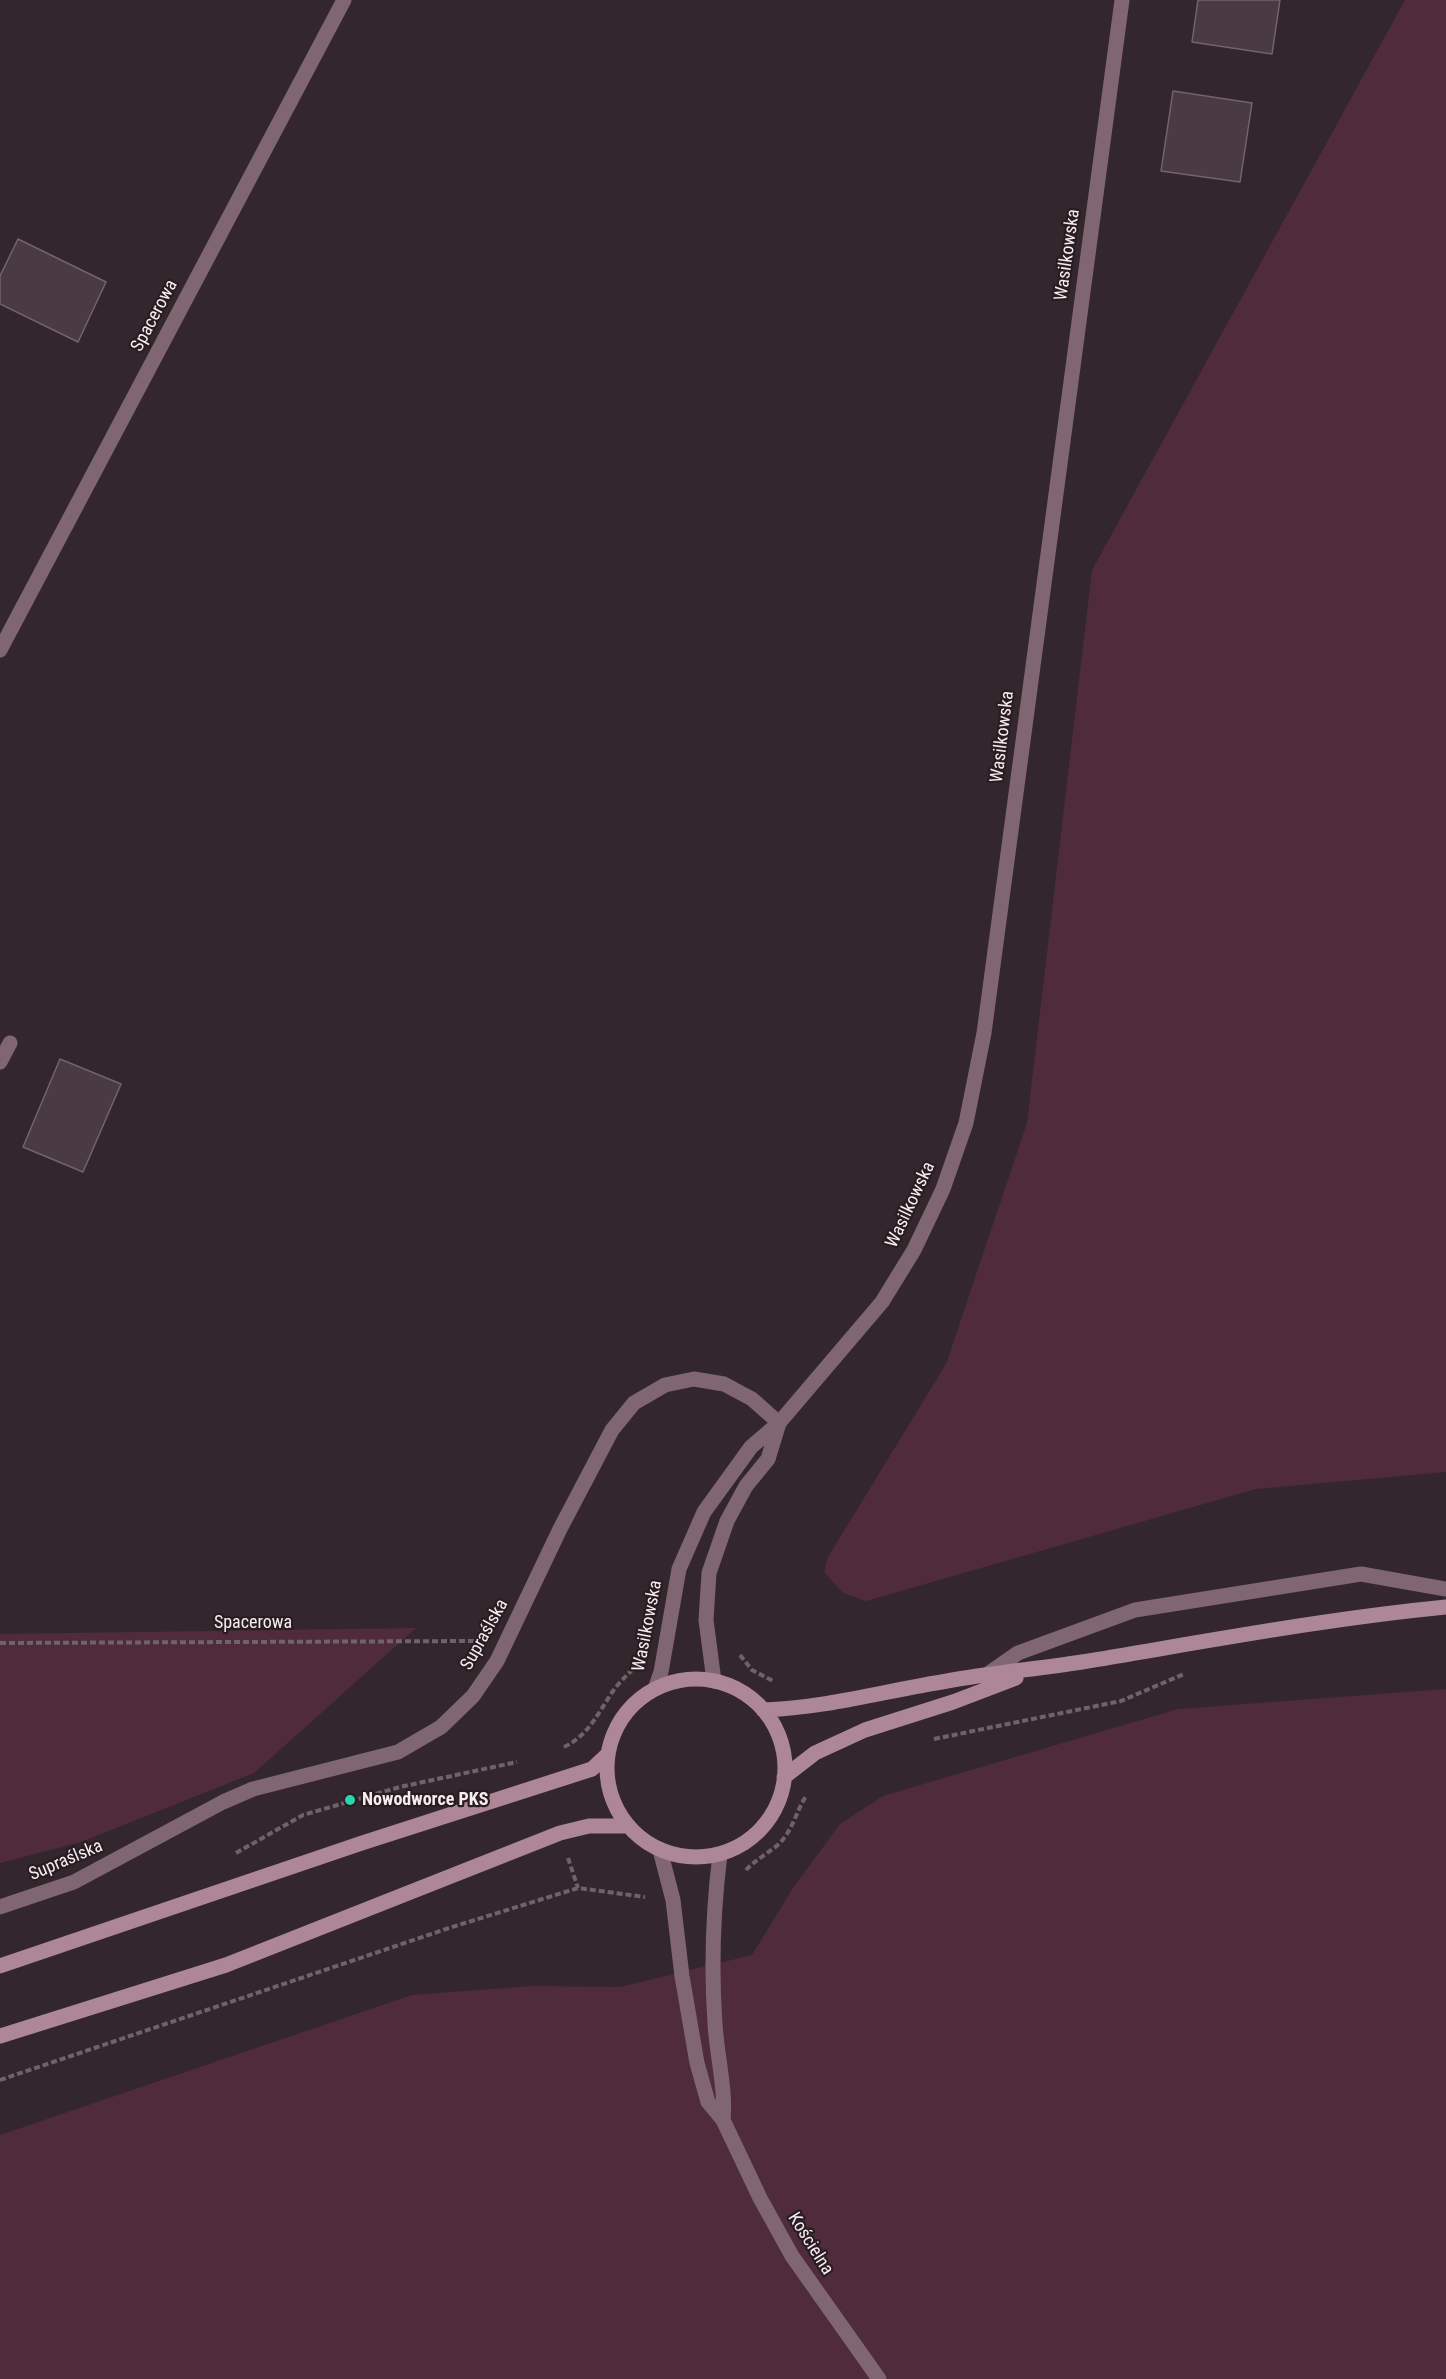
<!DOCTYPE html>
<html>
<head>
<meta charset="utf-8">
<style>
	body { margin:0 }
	canvas { display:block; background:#33262c }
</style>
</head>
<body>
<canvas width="1446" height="2379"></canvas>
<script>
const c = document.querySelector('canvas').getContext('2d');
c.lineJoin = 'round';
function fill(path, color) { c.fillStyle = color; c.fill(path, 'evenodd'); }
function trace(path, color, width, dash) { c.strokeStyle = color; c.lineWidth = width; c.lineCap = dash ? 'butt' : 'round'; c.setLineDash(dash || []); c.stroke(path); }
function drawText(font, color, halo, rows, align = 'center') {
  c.font = font + ' "Roboto Condensed",sans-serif'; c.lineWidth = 4.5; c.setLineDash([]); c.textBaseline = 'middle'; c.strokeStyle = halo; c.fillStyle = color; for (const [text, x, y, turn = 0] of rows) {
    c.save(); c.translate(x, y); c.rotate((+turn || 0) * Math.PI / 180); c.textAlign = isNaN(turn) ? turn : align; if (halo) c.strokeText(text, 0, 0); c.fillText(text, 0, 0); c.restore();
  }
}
const green = new Path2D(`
	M 1405,0 L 1446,0 L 1446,1472 L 1256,1489 L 866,1601 L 843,1593 L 824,1572 L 828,1557 L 946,1364 L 1027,1123 L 1092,570 Z
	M 416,1628 L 254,1773 L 81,1842 L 0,1863 L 0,1634 Z
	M 1446,1689 L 1446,2379 L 0,2379 L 0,2135 L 412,1995 L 532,1986 L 620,1987 L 752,1955 L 793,1888 L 840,1824 L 883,1796 L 1178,1709 Z`);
const building = new Path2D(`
	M 1198,0 L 1280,0 L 1272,54 L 1192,42 Z
	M 1173,91 L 1252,103 L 1240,182 L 1161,171 Z
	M 18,239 L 106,282 L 78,342 L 0,304 L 0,276 Z
	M 60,1059 L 121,1084 L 83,1172 L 23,1147 Z`);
const path = new Path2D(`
	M 0,1643 L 476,1641
	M 740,1655 L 752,1670 L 773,1681
	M 934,1739 L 1121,1701 L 1184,1674
	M 564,1747 C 589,1735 598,1713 613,1691 C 618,1684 625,1677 632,1670
	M 236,1853 L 303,1815 L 400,1787 L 517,1762
	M 568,1858 L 578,1888
	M 746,1870 C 756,1859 769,1853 780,1843 C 793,1829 796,1812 806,1796
	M 0,2080 L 449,1928 L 578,1888 L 645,1897`);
const service = new Path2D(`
	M 0,650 L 344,0
	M 0,1062 L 10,1043
	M 985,1676 L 1018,1653 L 1135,1610 L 1361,1574 L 1446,1589`);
const minor = new Path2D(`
	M 660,1850 L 673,1900 L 682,1976 L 697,2063 L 708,2102 L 723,2120 L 760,2198 L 792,2256 L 879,2379
	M 720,1854 C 713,1911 711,1967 715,2024 C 717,2057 726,2089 723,2120
	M 0,1907 L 74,1882 L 223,1802 L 253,1789 L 398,1752 L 441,1727 L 473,1696 L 497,1661 L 560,1529 L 612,1430 L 634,1403 L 665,1385 L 694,1379 L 724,1384 L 752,1399 L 779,1423`);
const tertiary = new Path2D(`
	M 714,1681 L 706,1620 L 709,1573 L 727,1521 L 746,1486 L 768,1459 L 779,1423
	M 655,1689 L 661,1672 L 679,1569 L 704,1512 L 751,1447 L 779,1423 L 882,1302 L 914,1250 L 943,1189 L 966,1123 L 984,1033 L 1122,0`);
const secondary = new Path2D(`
	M607 1768a89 89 0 1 1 178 0a89 89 0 1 1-178 0Z
	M 763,1710 C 826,1708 885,1691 947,1681 C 991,1673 1037,1669 1082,1662 C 1203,1642 1324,1619 1446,1607
	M 784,1777 L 815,1753 L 865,1730 L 953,1702 L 1016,1678
	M 0,1966 L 362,1843 L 592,1769 L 608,1754
	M 0,2036 L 226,1965 L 560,1833 L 589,1826 L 628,1826`);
const markers = [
	[350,1800,6,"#2bd5ac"]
];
const streetNames = [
	["Wasilkowska",1068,255,-82],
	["Spacerowa",155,316,-62],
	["Wasilkowska",1003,737,-83],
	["Wasilkowska",911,1205,-65],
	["Spacerowa",253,1623],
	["Wasilkowska",648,1626,-79],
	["Supraślska",485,1635,-61],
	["Supraślska",66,1861,-23],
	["Kościelna",810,2244,58]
];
const poiNames = [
	["Nowodworce PKS",362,1800]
];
fill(green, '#4f2b3c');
fill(building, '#493b41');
trace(building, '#73646a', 1.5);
trace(path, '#6f6369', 4, [6, 3]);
trace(service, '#7f6670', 15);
trace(minor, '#7f6670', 15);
trace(tertiary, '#7f6670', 15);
trace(secondary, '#ae8797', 15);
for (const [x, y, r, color] of markers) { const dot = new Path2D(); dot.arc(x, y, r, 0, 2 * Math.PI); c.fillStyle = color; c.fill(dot); trace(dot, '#291d22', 2); }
drawText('18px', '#f6edf1', '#291d22', streetNames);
drawText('bold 18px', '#f6edf1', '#291d22', poiNames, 'left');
</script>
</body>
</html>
